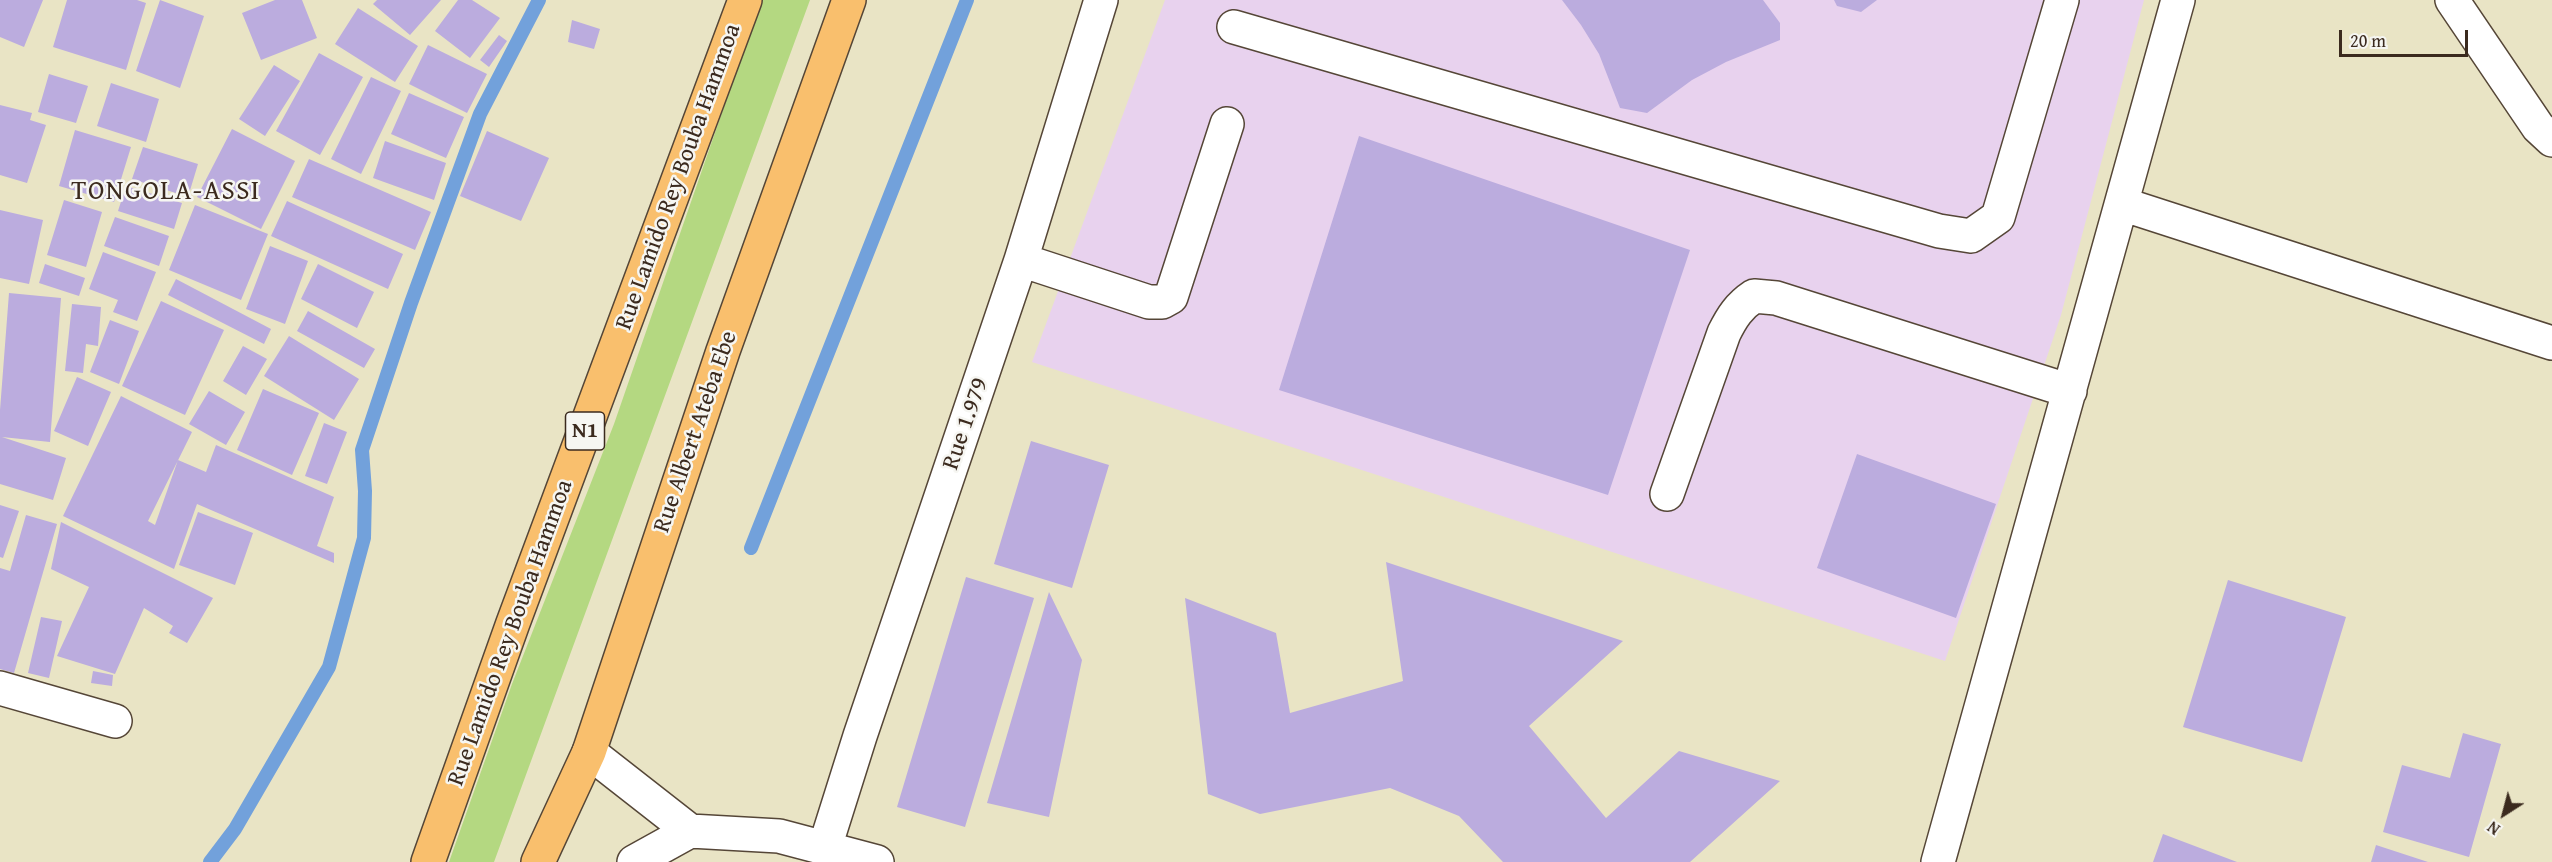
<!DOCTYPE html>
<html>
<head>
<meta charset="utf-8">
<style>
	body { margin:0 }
	#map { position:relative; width:2552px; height:862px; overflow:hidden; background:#e9e4c5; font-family:"Gentium Book Plus",serif }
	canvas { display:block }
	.north { position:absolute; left:2474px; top:784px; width:60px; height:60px; -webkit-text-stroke:4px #f6f6f2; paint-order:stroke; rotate:216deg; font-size:16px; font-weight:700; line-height:24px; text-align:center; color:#3b2a1e }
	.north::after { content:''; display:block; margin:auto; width:21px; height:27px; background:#3b2a1e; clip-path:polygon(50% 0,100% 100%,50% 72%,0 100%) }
	.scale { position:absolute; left:2339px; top:30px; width:129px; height:27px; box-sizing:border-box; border:3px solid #3b2a1e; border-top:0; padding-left:8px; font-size:18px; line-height:21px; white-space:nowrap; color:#3b2a1e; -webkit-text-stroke:4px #f6f6f2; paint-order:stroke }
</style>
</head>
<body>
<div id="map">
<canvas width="2552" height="862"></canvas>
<div class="north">N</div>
<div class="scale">20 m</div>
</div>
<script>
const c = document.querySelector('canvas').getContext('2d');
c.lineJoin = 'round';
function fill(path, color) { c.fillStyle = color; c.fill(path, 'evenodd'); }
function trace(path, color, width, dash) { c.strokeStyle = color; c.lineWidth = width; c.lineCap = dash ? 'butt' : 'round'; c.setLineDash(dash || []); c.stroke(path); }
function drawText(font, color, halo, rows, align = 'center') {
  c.font = font + ' "Gentium Book Plus",serif'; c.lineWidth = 5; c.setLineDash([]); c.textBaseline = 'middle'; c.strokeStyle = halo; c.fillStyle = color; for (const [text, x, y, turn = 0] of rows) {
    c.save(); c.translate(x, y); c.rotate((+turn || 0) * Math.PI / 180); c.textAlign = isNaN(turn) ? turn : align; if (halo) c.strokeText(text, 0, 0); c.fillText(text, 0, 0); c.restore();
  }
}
const built = new Path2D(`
	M 1165,0 L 2144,0 L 2061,315 L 1945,661 L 1032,362 Z`);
const green = new Path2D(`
	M 761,0 L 810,0 L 494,862 L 449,862 L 512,684 L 614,424 Z`);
const stream = new Path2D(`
	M 751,548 L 967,0
	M 210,862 L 235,829 L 329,667 L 364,538 L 365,491 L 362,450 L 411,303 L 480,114 L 539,0`);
const building = new Path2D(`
	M 0,0 L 43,0 L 24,47 L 0,37 Z
	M 67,0 L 137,0 L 146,3 L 126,70 L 53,47 Z
	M 160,0 L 204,16 L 180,88 L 136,71 Z
	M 275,0 L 302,0 L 317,38 L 261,60 L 242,13 Z
	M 377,0 L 441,0 L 410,35 L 373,4 Z
	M 458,0 L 472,0 L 500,18 L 470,58 L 435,31 Z
	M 1562,0 L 1763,0 L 1780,23 L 1780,40 L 1726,62 L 1692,80 L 1647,113 L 1620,108 L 1599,54 L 1581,25 Z
	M 1834,0 L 1877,0 L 1861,12 L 1837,6 Z
	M 358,8 L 418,46 L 395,82 L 335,44 Z
	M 572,20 L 600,29 L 594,49 L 568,42 Z
	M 499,35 L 507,41 L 489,67 L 480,60 Z
	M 428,45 L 487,74 L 467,113 L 409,84 Z
	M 319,53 L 363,77 L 320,155 L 276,131 Z
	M 274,65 L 300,81 L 265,136 L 239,119 Z
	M 49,74 L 88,86 L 76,123 L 38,112 Z
	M 371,77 L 401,91 L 361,174 L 331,159 Z
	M 111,83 L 159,99 L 146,142 L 97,126 Z
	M 409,93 L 464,117 L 446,158 L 391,134 Z
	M 0,105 L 32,113 L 30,120 L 46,125 L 27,183 L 0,175 Z
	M 232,129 L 295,161 L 261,229 L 197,197 Z
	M 75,130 L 131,147 L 114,202 L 59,186 Z
	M 487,131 L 549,158 L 521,221 L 460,196 Z
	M 1359,136 L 1690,250 L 1608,495 L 1279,390 Z
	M 385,141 L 446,163 L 434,200 L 373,178 Z
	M 143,147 L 198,164 L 188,197 L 132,179 Z
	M 309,159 L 431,212 L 415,250 L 292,197 Z
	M 126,186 L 182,203 L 174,229 L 118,211 Z
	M 64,200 L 102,212 L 86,267 L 47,255 Z
	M 287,201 L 403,254 L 388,289 L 271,236 Z
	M 195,205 L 268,234 L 241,300 L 169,270 Z
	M 0,210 L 43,220 L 29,284 L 0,278 Z
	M 115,217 L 169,236 L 159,266 L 104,246 Z
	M 270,246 L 308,261 L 285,324 L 246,309 Z
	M 103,252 L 156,272 L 137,321 L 113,312 L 118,300 L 89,289 Z
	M 45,264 L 85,278 L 79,296 L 39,283 Z
	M 318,264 L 374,292 L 357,328 L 301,299 Z
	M 176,279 L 271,329 L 264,344 L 168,295 Z
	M 9,293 L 61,298 L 50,442 L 2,437 L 66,458 L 53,500 L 0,484 L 0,410 Z
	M 161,301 L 224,330 L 185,415 L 122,386 Z
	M 72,304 L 101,307 L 98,346 L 86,344 L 83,373 L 65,371 Z
	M 308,311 L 375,349 L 364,368 L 297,331 Z
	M 110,320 L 139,331 L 119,384 L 90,372 Z
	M 289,336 L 359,379 L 334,420 L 264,376 Z
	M 243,346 L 267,359 L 246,395 L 223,381 Z
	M 77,377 L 111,392 L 88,446 L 54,431 Z
	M 263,389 L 319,413 L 292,475 L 237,450 Z
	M 209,391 L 245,412 L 226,445 L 189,424 Z
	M 121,396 L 192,432 L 148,521 L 155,525 L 178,460 L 206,472 L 216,445 L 334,497 L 317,546 L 334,553 L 334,563 L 197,504 L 174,569 L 63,516 Z
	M 324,423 L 347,432 L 327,484 L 305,476 Z
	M 1031,441 L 1109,465 L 1072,588 L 994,564 Z
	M 1857,454 L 1996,504 L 1956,618 L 1817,568 Z
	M 0,505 L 19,511 L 3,558 L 0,557 Z
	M 198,512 L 253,533 L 235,585 L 179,565 Z
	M 26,515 L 57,524 L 14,673 L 0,669 L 0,568 L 10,571 Z
	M 61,522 L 213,598 L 187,643 L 169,633 L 173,626 L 144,608 L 115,674 L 57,656 L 89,587 L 51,569 Z
	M 1386,562 L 1623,641 L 1529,726 L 1606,818 L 1679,751 L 1780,781 L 1690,862 L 1503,862 L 1459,816 L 1390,788 L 1260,814 L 1208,794 L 1185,598 L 1276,633 L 1290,713 L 1403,681 Z
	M 966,577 L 1034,598 L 965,827 L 897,807 Z
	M 2228,580 L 2346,617 L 2302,762 L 2183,727 Z
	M 1049,592 L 1082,660 L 1049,817 L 987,803 Z
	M 41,617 L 62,621 L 49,678 L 28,673 Z
	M 93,671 L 113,675 L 112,686 L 91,683 Z
	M 2463,733 L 2501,744 L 2469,857 L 2383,832 L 2402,765 L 2450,778 Z
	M 2163,834 L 2237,862 L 2153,862 Z
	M 2376,845 L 2428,862 L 2371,862 Z`);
const minor = new Path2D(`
	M 2452,0 L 2538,127 L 2552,140
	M 1234,27 L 1939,231 L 1971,236 L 1998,217 L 2062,0
	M 2122,204 L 2552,343
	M 1021,260 L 1149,302 L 1162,302 L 1171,297 L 1227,124
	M 1667,494 L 1724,333 C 1732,317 1739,306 1754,296 L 1776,298 L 2070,391
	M 0,688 L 115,721
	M 589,752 L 690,831
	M 825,847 L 860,736 L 1021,260 L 1101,0
	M 634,862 L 690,831 L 779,836 L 877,862
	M 1938,862 L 2178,0`);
const highway = new Path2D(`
	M 428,862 L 513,623 L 745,0
	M 538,862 L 589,752 L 723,351 L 849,0`);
const shields = [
	[585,431,39]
];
const shieldNames = [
	["N1",585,431]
];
const streetNames = [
	["Rue Lamido Rey Bouba Hammoa",679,177,-70],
	["Rue 1.979",966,424,-71],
	["Rue Albert Ateba Ebe",696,432,-71],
	["Rue Lamido Rey Bouba Hammoa",511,633,-70]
];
const quarterNames = [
	["TONGOLA-ASSI",166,192]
];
fill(built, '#e8d2ee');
fill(green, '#b4d881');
trace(stream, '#72a1db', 14);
fill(building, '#bbacde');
trace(minor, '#554637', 36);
trace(highway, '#554637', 36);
trace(minor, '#fff', 33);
trace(highway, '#f9bf6d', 33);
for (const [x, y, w] of shields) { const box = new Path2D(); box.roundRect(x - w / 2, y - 19, w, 38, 4.5); c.fillStyle = '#f6f6f2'; c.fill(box); trace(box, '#3b2a1e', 1.5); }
drawText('bold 22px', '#3b2a1e', null, shieldNames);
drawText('24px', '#3b2a1e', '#f6f6f2', streetNames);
c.letterSpacing = '1.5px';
drawText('27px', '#3b2a1e', '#f6f6f2', quarterNames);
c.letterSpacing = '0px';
</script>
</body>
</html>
